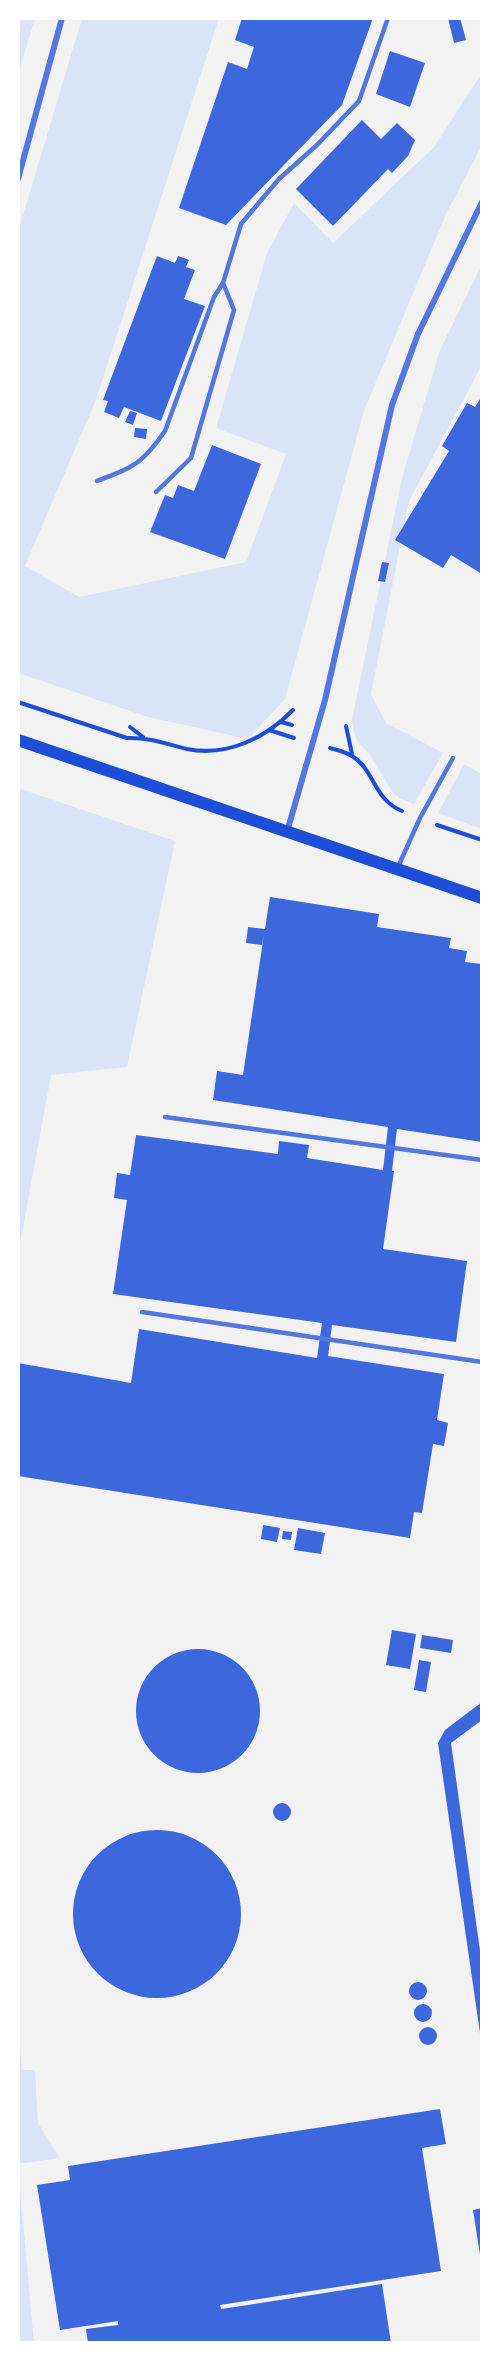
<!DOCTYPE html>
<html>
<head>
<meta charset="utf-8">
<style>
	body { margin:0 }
	#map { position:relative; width:500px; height:2361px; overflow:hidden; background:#f2f2f2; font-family:Mulish,sans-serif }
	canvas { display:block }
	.frame { position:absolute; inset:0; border:20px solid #fff; pointer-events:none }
</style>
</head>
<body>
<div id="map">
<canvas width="500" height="2361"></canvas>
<div class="frame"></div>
</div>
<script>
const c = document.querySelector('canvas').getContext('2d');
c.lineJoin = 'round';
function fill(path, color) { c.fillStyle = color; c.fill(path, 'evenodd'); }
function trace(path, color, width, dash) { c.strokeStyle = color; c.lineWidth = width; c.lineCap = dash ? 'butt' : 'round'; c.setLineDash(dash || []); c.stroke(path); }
const green = new Path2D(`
	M 18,18 L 35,18 L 18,75 Z
	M 82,18 L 219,18 L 96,400 L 25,566 L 79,597 L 246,562 L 286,454 L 216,428 L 267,253 L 294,203 L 333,243 L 434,147 L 482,73 L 482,145 L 446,214 L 364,411 L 285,699 L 248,739 L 148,717 L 18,673 L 18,232 Z
	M 482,264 L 482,365 L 409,501 L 371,694 L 386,723 L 443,753 L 414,804 L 401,799 L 393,793 L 368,752 L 358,743 L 354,733 L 352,719 L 402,478 L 440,350 Z
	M 464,764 L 482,774 L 482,829 L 438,813 Z
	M 18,788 L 175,841 L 127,1067 L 51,1075 L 18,1255 Z
	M 18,2023 L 22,2070 L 35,2070 L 38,2123 L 60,2158 L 18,2164 Z
	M 18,2166 L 34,2343 L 18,2343 Z`);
const building = new Path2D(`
	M 242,18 L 373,18 L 342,105 L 226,225 L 179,208 L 228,62 L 247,69 L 254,47 L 235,40 Z
	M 448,18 L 460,18 L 466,40 L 454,43 Z
	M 390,51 L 425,63 L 410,107 L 376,94 Z
	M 362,120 L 381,139 L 397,123 L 415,140 L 408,156 L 392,173 L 388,169 L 333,226 L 296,189 Z
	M 157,256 L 175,263 L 178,256 L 189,260 L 186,267 L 195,270 L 184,299 L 205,306 L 161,421 L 124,407 L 119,418 L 104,412 L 108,401 L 103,400 Z
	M 482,396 L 482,574 L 451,555 L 443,568 L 395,540 L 449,451 L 442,446 L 467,403 L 475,407 Z
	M 130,411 L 137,413 L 133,425 L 125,422 Z
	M 135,428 L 147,429 L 146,439 L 134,437 Z
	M 212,445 L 261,464 L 225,559 L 150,532 L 165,495 L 173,498 L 178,485 L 194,491 Z
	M 382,562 L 389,563 L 385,582 L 378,581 Z
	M 270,897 L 379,914 L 377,927 L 451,938 L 449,948 L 467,951 L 465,962 L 482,964 L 482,1142 L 397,1129 L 392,1171 L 394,1171 L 383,1249 L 467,1261 L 456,1342 L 332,1325 L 328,1356 L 444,1374 L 437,1420 L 448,1423 L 444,1446 L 433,1444 L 422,1513 L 414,1512 L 410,1538 L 18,1476 L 18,1363 L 131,1383 L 139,1329 L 317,1358 L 322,1323 L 113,1294 L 127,1200 L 114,1198 L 117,1173 L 130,1175 L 136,1135 L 278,1154 L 279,1141 L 309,1145 L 307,1158 L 383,1170 L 388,1127 L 213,1100 L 217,1071 L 243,1075 L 264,934 L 262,945 L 246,943 L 248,927 L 265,929 Z
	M 263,1525 L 280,1528 L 277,1542 L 261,1539 Z
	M 298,1528 L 325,1533 L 321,1554 L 294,1550 Z
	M 283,1531 L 292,1532 L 291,1540 L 282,1539 Z
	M 392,1630 L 416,1634 L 410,1669 L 386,1665 Z
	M 422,1635 L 453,1640 L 451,1653 L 420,1648 Z
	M136 1711a62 62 0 1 1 124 0a62 62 0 1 1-124 0Z
	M 419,1660 L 431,1662 L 426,1692 L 414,1690 Z
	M 482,1702 L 482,1720 L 451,1743 L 482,1965 L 481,2040 L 438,1743 L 445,1730 Z
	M273 1812a9 9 0 1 1 18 0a9 9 0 1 1-18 0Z
	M73 1914a84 84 0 1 1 168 0a84 84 0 1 1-168 0Z
	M409 1991a9 9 0 1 1 18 0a9 9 0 1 1-18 0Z
	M414 2013a9 9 0 1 1 18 0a9 9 0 1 1-18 0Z
	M419 2036a9 9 0 1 1 18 0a9 9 0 1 1-18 0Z
	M 440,2109 L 446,2144 L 422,2148 L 441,2271 L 220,2305 L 221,2309 L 235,2307 L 382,2284 L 391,2343 L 88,2343 L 86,2329 L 118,2325 L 118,2321 L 60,2330 L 37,2185 L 70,2180 L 68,2166 Z
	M 482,2208 L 482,2261 L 481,2261 L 473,2210 Z`);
const path = new Path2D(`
	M 18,702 L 127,738 C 148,737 166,744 187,749 C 227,757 266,738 293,710
	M 281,722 L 292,725
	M 346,726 L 352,754
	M 130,727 L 143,737
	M 269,730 L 294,738
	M 330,748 C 337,750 346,752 352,756 C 375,770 373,799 402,811
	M 437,825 L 482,840`);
const service = new Path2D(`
	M 97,481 C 134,467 142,464 165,431 L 214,297 L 223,283
	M 156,492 L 191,458 L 234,310 L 223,283 L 241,224 L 279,179 L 317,145 L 359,101 L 388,18
	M 398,867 L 420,818 L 453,758
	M 165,1117 L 482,1160
	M 142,1312 L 482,1362`);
const minor = new Path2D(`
	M 18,179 L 62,18
	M 287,832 L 325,700 L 392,405 L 418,334 L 482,202`);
const secondary = new Path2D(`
	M 18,740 L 482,898`);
fill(green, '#dbe4f7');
fill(building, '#3d67dc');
trace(path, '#1d4ed8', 4);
trace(service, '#5277de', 4.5);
trace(minor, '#5277de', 6);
trace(secondary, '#1d4ed8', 12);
</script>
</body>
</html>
